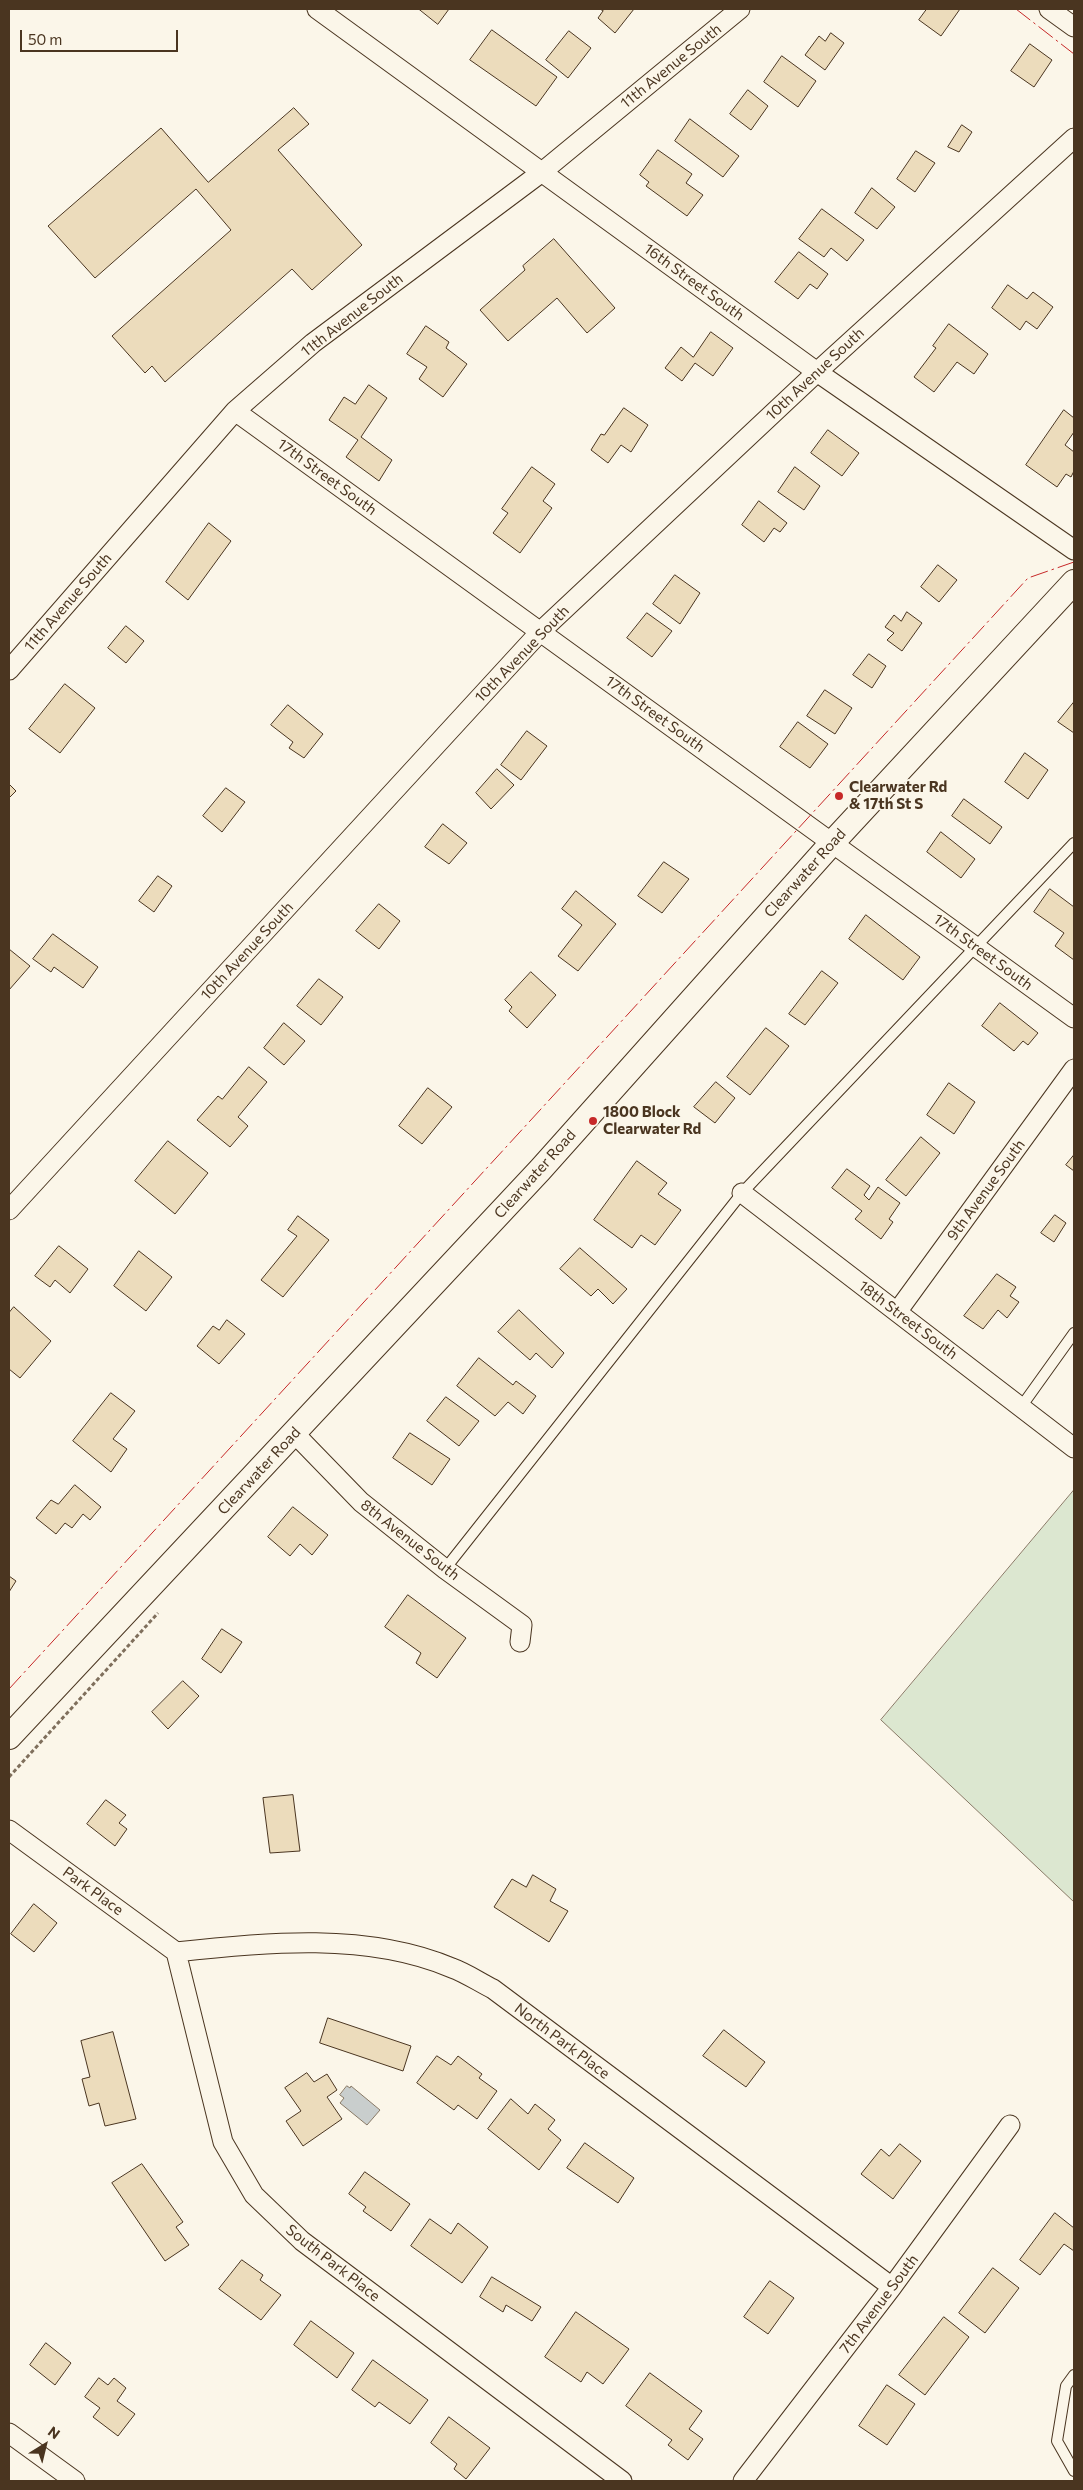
<!DOCTYPE html>
<html>
<head>
<meta charset="utf-8">
<style>
	body { margin:0 }
	#map { position:relative; width:1083px; height:2490px; overflow:hidden; background:#fbf6e9; font-family:Commissioner,sans-serif }
	canvas { display:block }
	.frame { position:absolute; inset:0; border:10px solid #4a3520; pointer-events:none }
	.north { position:absolute; left:20px; top:2420px; width:50px; height:50px; -webkit-text-stroke:4px #fbf6e9; paint-order:stroke; rotate:36deg; font-size:14px; font-weight:700; line-height:20px; text-align:center; color:#4a3520 }
	.north::after { content:''; display:block; margin:auto; width:18px; height:22px; background:#4a3520; clip-path:polygon(50% 0,100% 100%,50% 72%,0 100%) }
	.scale { position:absolute; left:20px; top:30px; width:158px; height:22px; box-sizing:border-box; border:2px solid #4a3520; border-top:0; padding-left:6px; font-size:15px; line-height:18px; white-space:nowrap; color:#4a3520; -webkit-text-stroke:4px #fbf6e9; paint-order:stroke }
</style>
</head>
<body>
<div id="map">
<canvas width="1083" height="2490"></canvas>
<div class="frame"></div>
<div class="north">N</div>
<div class="scale">50 m</div>
</div>
<script>
const c = document.querySelector('canvas').getContext('2d');
c.lineJoin = 'round';
function fill(path, color) { c.fillStyle = color; c.fill(path, 'evenodd'); }
function trace(path, color, width, dash) { c.strokeStyle = color; c.lineWidth = width; c.lineCap = dash ? 'butt' : 'round'; c.setLineDash(dash || []); c.stroke(path); }
function drawText(font, color, halo, rows, align = 'center') {
  c.font = font + ' Commissioner,sans-serif'; c.lineWidth = 4; c.setLineDash([]); c.textBaseline = 'middle'; c.strokeStyle = halo; c.fillStyle = color; for (const [text, x, y, turn = 0] of rows) {
    c.save(); c.translate(x, y); c.rotate((+turn || 0) * Math.PI / 180); c.textAlign = isNaN(turn) ? turn : align; if (halo) c.strokeText(text, 0, 0); c.fillText(text, 0, 0); c.restore();
  }
}
const green = new Path2D(`
	M 1074,1490 L 1074,1902 L 881,1720 Z`);
const water = new Path2D(`
	M 347,2086 L 350,2088 L 351,2086 L 380,2110 L 367,2125 L 340,2103 L 344,2098 L 340,2095 Z`);
const building = new Path2D(`
	M 419,9 L 449,9 L 438,24 Z
	M 600,9 L 634,9 L 615,33 L 598,18 L 603,11 Z
	M 927,9 L 960,9 L 941,36 L 919,20 Z
	M 492,30 L 557,77 L 536,106 L 470,60 Z
	M 569,31 L 591,48 L 568,78 L 546,60 Z
	M 831,33 L 844,43 L 825,70 L 805,55 L 819,36 L 825,41 Z
	M 1030,44 L 1052,60 L 1034,87 L 1011,71 Z
	M 782,56 L 816,81 L 798,107 L 764,82 Z
	M 748,90 L 768,106 L 751,130 L 730,114 Z
	M 294,108 L 309,124 L 278,150 L 362,245 L 312,290 L 292,269 L 165,382 L 152,366 L 145,373 L 112,336 L 231,230 L 196,189 L 95,278 L 48,226 L 161,128 L 208,182 Z
	M 690,119 L 739,156 L 723,177 L 675,141 Z
	M 962,125 L 972,132 L 959,152 L 948,147 Z
	M 658,150 L 692,174 L 686,183 L 703,195 L 687,216 L 646,186 L 649,182 L 640,175 Z
	M 916,151 L 935,163 L 915,192 L 897,179 Z
	M 872,188 L 895,207 L 877,229 L 855,213 Z
	M 822,209 L 864,240 L 847,261 L 831,248 L 824,257 L 799,239 Z
	M 554,239 L 615,308 L 587,333 L 557,298 L 508,341 L 480,310 L 525,270 L 523,266 Z
	M 799,252 L 828,274 L 817,289 L 810,284 L 798,299 L 775,282 Z
	M 1008,285 L 1027,299 L 1033,292 L 1053,307 L 1037,329 L 1026,321 L 1020,330 L 992,308 Z
	M 949,324 L 988,354 L 974,374 L 957,362 L 934,392 L 914,377 L 936,348 L 933,346 Z
	M 426,326 L 449,342 L 446,348 L 467,364 L 443,397 L 419,379 L 427,367 L 407,354 Z
	M 711,332 L 733,348 L 713,376 L 695,363 L 682,381 L 665,368 L 681,347 L 693,357 Z
	M 369,385 L 387,398 L 361,437 L 392,460 L 379,481 L 346,457 L 358,440 L 329,420 L 344,397 L 355,404 Z
	M 624,408 L 648,425 L 631,452 L 621,445 L 608,463 L 591,450 L 601,434 L 604,435 Z
	M 1064,410 L 1074,418 L 1074,432 L 1065,445 L 1074,452 L 1074,471 L 1071,477 L 1066,474 L 1057,487 L 1026,465 Z
	M 828,430 L 859,453 L 842,476 L 811,453 Z
	M 532,467 L 555,484 L 543,501 L 552,508 L 520,553 L 493,533 L 508,513 L 502,509 Z
	M 795,467 L 820,486 L 804,510 L 778,492 Z
	M 759,501 L 787,523 L 780,532 L 774,528 L 764,542 L 742,525 Z
	M 209,523 L 231,541 L 188,600 L 166,582 Z
	M 938,565 L 957,580 L 939,602 L 921,587 Z
	M 675,575 L 700,593 L 680,624 L 653,604 Z
	M 907,612 L 922,623 L 902,651 L 887,640 L 894,633 L 885,627 L 894,615 L 901,621 Z
	M 647,613 L 672,631 L 652,657 L 627,638 Z
	M 126,626 L 144,641 L 126,663 L 108,648 Z
	M 869,654 L 886,666 L 872,688 L 853,675 Z
	M 65,684 L 95,708 L 60,753 L 29,729 Z
	M 825,690 L 852,708 L 835,734 L 807,716 Z
	M 1074,702 L 1074,733 L 1058,722 Z
	M 288,705 L 323,734 L 304,758 L 289,748 L 293,742 L 271,725 Z
	M 798,722 L 828,744 L 810,768 L 780,747 Z
	M 527,731 L 547,746 L 521,780 L 501,765 Z
	M 1025,753 L 1048,770 L 1028,799 L 1005,782 Z
	M 497,769 L 514,785 L 491,809 L 476,793 Z
	M 9,784 L 16,791 L 9,798 Z
	M 226,788 L 245,802 L 222,832 L 203,816 Z
	M 964,799 L 1002,827 L 990,844 L 952,816 Z
	M 443,824 L 467,843 L 449,864 L 425,847 Z
	M 941,832 L 975,859 L 961,878 L 927,852 Z
	M 664,862 L 689,879 L 662,913 L 638,896 Z
	M 158,876 L 172,886 L 154,912 L 139,901 Z
	M 1050,889 L 1074,907 L 1074,960 L 1055,946 L 1064,933 L 1034,912 Z
	M 576,891 L 616,924 L 578,971 L 558,956 L 582,925 L 562,909 Z
	M 379,904 L 400,921 L 379,949 L 356,931 Z
	M 866,915 L 920,957 L 903,980 L 849,939 Z
	M 53,934 L 98,967 L 83,988 L 54,967 L 51,972 L 33,959 Z
	M 9,949 L 30,966 L 9,990 Z
	M 822,971 L 838,983 L 805,1025 L 789,1014 Z
	M 531,972 L 556,995 L 527,1028 L 509,1011 L 512,1007 L 505,1000 Z
	M 319,979 L 343,997 L 321,1025 L 297,1006 Z
	M 1000,1003 L 1038,1033 L 1028,1045 L 1023,1041 L 1014,1051 L 982,1026 Z
	M 284,1023 L 305,1041 L 284,1065 L 264,1048 Z
	M 766,1028 L 789,1046 L 750,1095 L 727,1077 Z
	M 249,1067 L 267,1082 L 238,1117 L 248,1126 L 230,1147 L 197,1120 L 218,1096 L 222,1099 Z
	M 716,1082 L 735,1098 L 715,1123 L 694,1107 Z
	M 949,1083 L 975,1102 L 954,1134 L 927,1115 Z
	M 428,1088 L 452,1107 L 422,1144 L 399,1126 Z
	M 921,1137 L 940,1153 L 906,1196 L 886,1180 Z
	M 168,1141 L 208,1173 L 175,1214 L 135,1181 Z
	M 1074,1155 L 1074,1171 L 1066,1165 Z
	M 637,1161 L 667,1183 L 658,1194 L 681,1210 L 655,1245 L 641,1235 L 632,1248 L 594,1220 Z
	M 847,1169 L 870,1186 L 864,1195 L 869,1200 L 878,1187 L 900,1203 L 889,1219 L 893,1222 L 881,1239 L 855,1219 L 862,1211 L 832,1188 Z
	M 1055,1215 L 1066,1223 L 1054,1242 L 1041,1233 Z
	M 298,1216 L 329,1240 L 283,1297 L 261,1280 L 297,1236 L 288,1230 Z
	M 59,1246 L 88,1269 L 70,1293 L 55,1280 L 50,1287 L 35,1276 Z
	M 580,1248 L 627,1289 L 613,1304 L 598,1289 L 591,1296 L 560,1269 Z
	M 139,1251 L 172,1277 L 146,1311 L 114,1286 Z
	M 997,1274 L 1016,1287 L 1010,1296 L 1019,1302 L 1007,1318 L 998,1310 L 983,1329 L 964,1316 Z
	M 14,1307 L 51,1341 L 20,1378 L 9,1369 L 9,1313 Z
	M 519,1310 L 564,1353 L 552,1368 L 536,1353 L 530,1360 L 498,1332 Z
	M 227,1320 L 245,1334 L 219,1364 L 197,1346 L 213,1326 L 219,1330 Z
	M 479,1358 L 513,1385 L 516,1381 L 536,1396 L 523,1414 L 508,1402 L 495,1416 L 457,1386 Z
	M 111,1393 L 135,1411 L 113,1439 L 127,1449 L 111,1472 L 73,1441 Z
	M 446,1397 L 479,1421 L 459,1446 L 427,1421 Z
	M 410,1433 L 450,1459 L 432,1485 L 393,1458 Z
	M 75,1485 L 101,1507 L 90,1520 L 83,1514 L 72,1528 L 65,1523 L 56,1534 L 36,1518 L 51,1500 L 58,1504 Z
	M 293,1507 L 328,1535 L 312,1555 L 300,1544 L 290,1556 L 268,1537 Z
	M 9,1576 L 16,1581 L 9,1592 Z
	M 408,1595 L 466,1638 L 437,1678 L 416,1663 L 421,1653 L 385,1627 Z
	M 222,1629 L 242,1642 L 221,1673 L 202,1659 Z
	M 183,1681 L 199,1696 L 168,1729 L 152,1712 Z
	M 293,1795 L 300,1851 L 270,1853 L 263,1798 Z
	M 106,1800 L 126,1815 L 119,1823 L 127,1829 L 115,1846 L 87,1824 Z
	M 533,1875 L 556,1889 L 550,1901 L 568,1911 L 549,1942 L 494,1907 L 512,1879 L 526,1887 Z
	M 34,1904 L 57,1923 L 34,1952 L 11,1934 Z
	M 328,2018 L 411,2046 L 403,2071 L 320,2043 Z
	M 724,2030 L 765,2062 L 746,2087 L 703,2056 Z
	M 113,2032 L 136,2119 L 105,2126 L 99,2103 L 89,2106 L 82,2079 L 90,2077 L 81,2041 Z
	M 437,2056 L 451,2065 L 458,2056 L 482,2074 L 479,2078 L 497,2091 L 477,2119 L 458,2105 L 454,2110 L 417,2083 Z
	M 307,2073 L 314,2082 L 327,2074 L 337,2090 L 327,2097 L 342,2119 L 303,2146 L 286,2121 L 301,2111 L 285,2088 Z
	M 511,2099 L 528,2114 L 535,2104 L 555,2120 L 548,2129 L 561,2140 L 539,2170 L 488,2129 Z
	M 585,2143 L 634,2178 L 618,2203 L 567,2168 Z
	M 900,2144 L 921,2161 L 893,2199 L 861,2174 L 881,2149 L 889,2156 Z
	M 142,2164 L 183,2222 L 176,2227 L 189,2245 L 165,2261 L 112,2183 Z
	M 365,2172 L 410,2204 L 391,2231 L 363,2211 L 366,2207 L 349,2194 Z
	M 1055,2213 L 1074,2228 L 1074,2251 L 1064,2244 L 1040,2275 L 1020,2260 Z
	M 430,2219 L 451,2234 L 458,2223 L 488,2247 L 462,2283 L 411,2246 Z
	M 242,2260 L 263,2275 L 260,2280 L 281,2295 L 261,2320 L 219,2289 Z
	M 993,2268 L 1019,2288 L 985,2333 L 959,2313 Z
	M 492,2277 L 541,2307 L 532,2321 L 506,2305 L 503,2312 L 480,2297 Z
	M 770,2281 L 794,2298 L 768,2334 L 744,2317 Z
	M 576,2312 L 629,2349 L 603,2384 L 587,2372 L 581,2382 L 545,2357 Z
	M 944,2317 L 969,2337 L 925,2395 L 899,2375 Z
	M 311,2321 L 354,2353 L 337,2378 L 294,2345 Z
	M 46,2343 L 71,2363 L 55,2385 L 30,2365 Z
	M 373,2360 L 428,2400 L 410,2424 L 379,2402 L 375,2407 L 352,2390 Z
	M 650,2373 L 702,2411 L 689,2429 L 703,2439 L 688,2460 L 668,2445 L 672,2440 L 626,2406 Z
	M 99,2378 L 108,2385 L 114,2378 L 126,2388 L 117,2401 L 135,2414 L 118,2436 L 93,2417 L 100,2408 L 85,2397 Z
	M 887,2385 L 915,2404 L 887,2445 L 859,2426 Z
	M 449,2417 L 490,2448 L 466,2479 L 454,2469 L 457,2464 L 431,2443 Z`);
const path = new Path2D(`
	M 9,1777 L 158,1613`);
const service = new Path2D(`
	M 1021,1407 L 1074,1333
	M 445,1569 L 742,1193 L 1074,843
	M 1074,2375 L 1066,2386 L 1057,2441 L 1074,2471`);
const minor = new Path2D(`
	M 317,9 L 817,372 L 1074,550
	M 1049,9 L 1074,27
	M 235,411 L 1074,1018
	M 9,670 L 235,411 L 313,343 L 542,172 L 740,9
	M 742,1193 L 1074,1448
	M 9,1210 L 540,632 L 817,372 L 1074,138
	M 897,1312 L 1074,1069
	M 294,1433 L 361,1502 L 445,1569 L 522,1625 L 520,1642
	M 9,1830 L 176,1952
	M 176,1952 C 265,1942 368,1932 452,1968 C 466,1973 479,1982 493,1989 L 892,2287
	M 176,1952 L 223,2142 L 254,2195 L 302,2241 L 622,2481
	M 9,2433 L 75,2481
	M 743,2481 L 892,2287 L 1010,2125`);
const tertiary = new Path2D(`
	M 9,1737 L 540,1170 L 832,843 L 1074,582`);
const power = new Path2D(`
	M 1016,9 L 1074,54
	M 9,1689 L 1028,578 L 1074,562`);
const markers = [
	[839,796,5,"#c62828"],
	[593,1121,5,"#c62828"]
];
const streetNames = [
	["11th Avenue South",671,66,-39],
	["16th Street South",694,282,36],
	["11th Avenue South",352,315,-38],
	["10th Avenue South",815,374,-43],
	["17th Street South",327,477,36],
	["11th Avenue South",68,602,-49],
	["10th Avenue South",522,654,-46],
	["17th Street South",655,714,36],
	["Clearwater Road",805,873,-48],
	["10th Avenue South",247,951,-47],
	["17th Street South",983,952,36],
	["Clearwater Road",535,1174,-48],
	["9th Avenue South",986,1190,-54],
	["18th Street South",908,1320,37],
	["Clearwater Road",259,1471,-47],
	["8th Avenue South",410,1540,38],
	["Park Place",93,1891,36],
	["North Park Place",562,2041,37],
	["South Park Place",333,2263,38],
	["7th Avenue South",879,2304,-53]
];
const poiNames = [
	["Clearwater Rd",849,787],
	["& 17th St S",849,804],
	["1800 Block",603,1112],
	["Clearwater Rd",603,1129]
];
fill(green, '#dce7d0');
trace(green, '#887966', 1);
fill(water, '#c9cecd');
trace(water, '#887966', 1);
fill(building, '#ecdcbc');
trace(building, '#4a3520', 1);
trace(service, '#4a3520', 12);
trace(minor, '#4a3520', 21);
trace(tertiary, '#4a3520', 26);
trace(path, '#7f6f5c', 3, [4, 2.5]);
trace(service, '#fbf6e9', 10);
trace(minor, '#fbf6e9', 19);
trace(tertiary, '#fbf6e9', 24);
trace(power, '#c62828', 1, [18, 4, 2.5, 4]);
for (const [x, y, r, color] of markers) { const dot = new Path2D(); dot.arc(x, y, r, 0, 2 * Math.PI); c.fillStyle = color; c.fill(dot); trace(dot, '#fbf6e9', 2); }
drawText('15px', '#4a3520', '#fbf6e9', streetNames);
drawText('bold 15px', '#4a3520', '#fbf6e9', poiNames, 'left');
</script>
</body>
</html>
